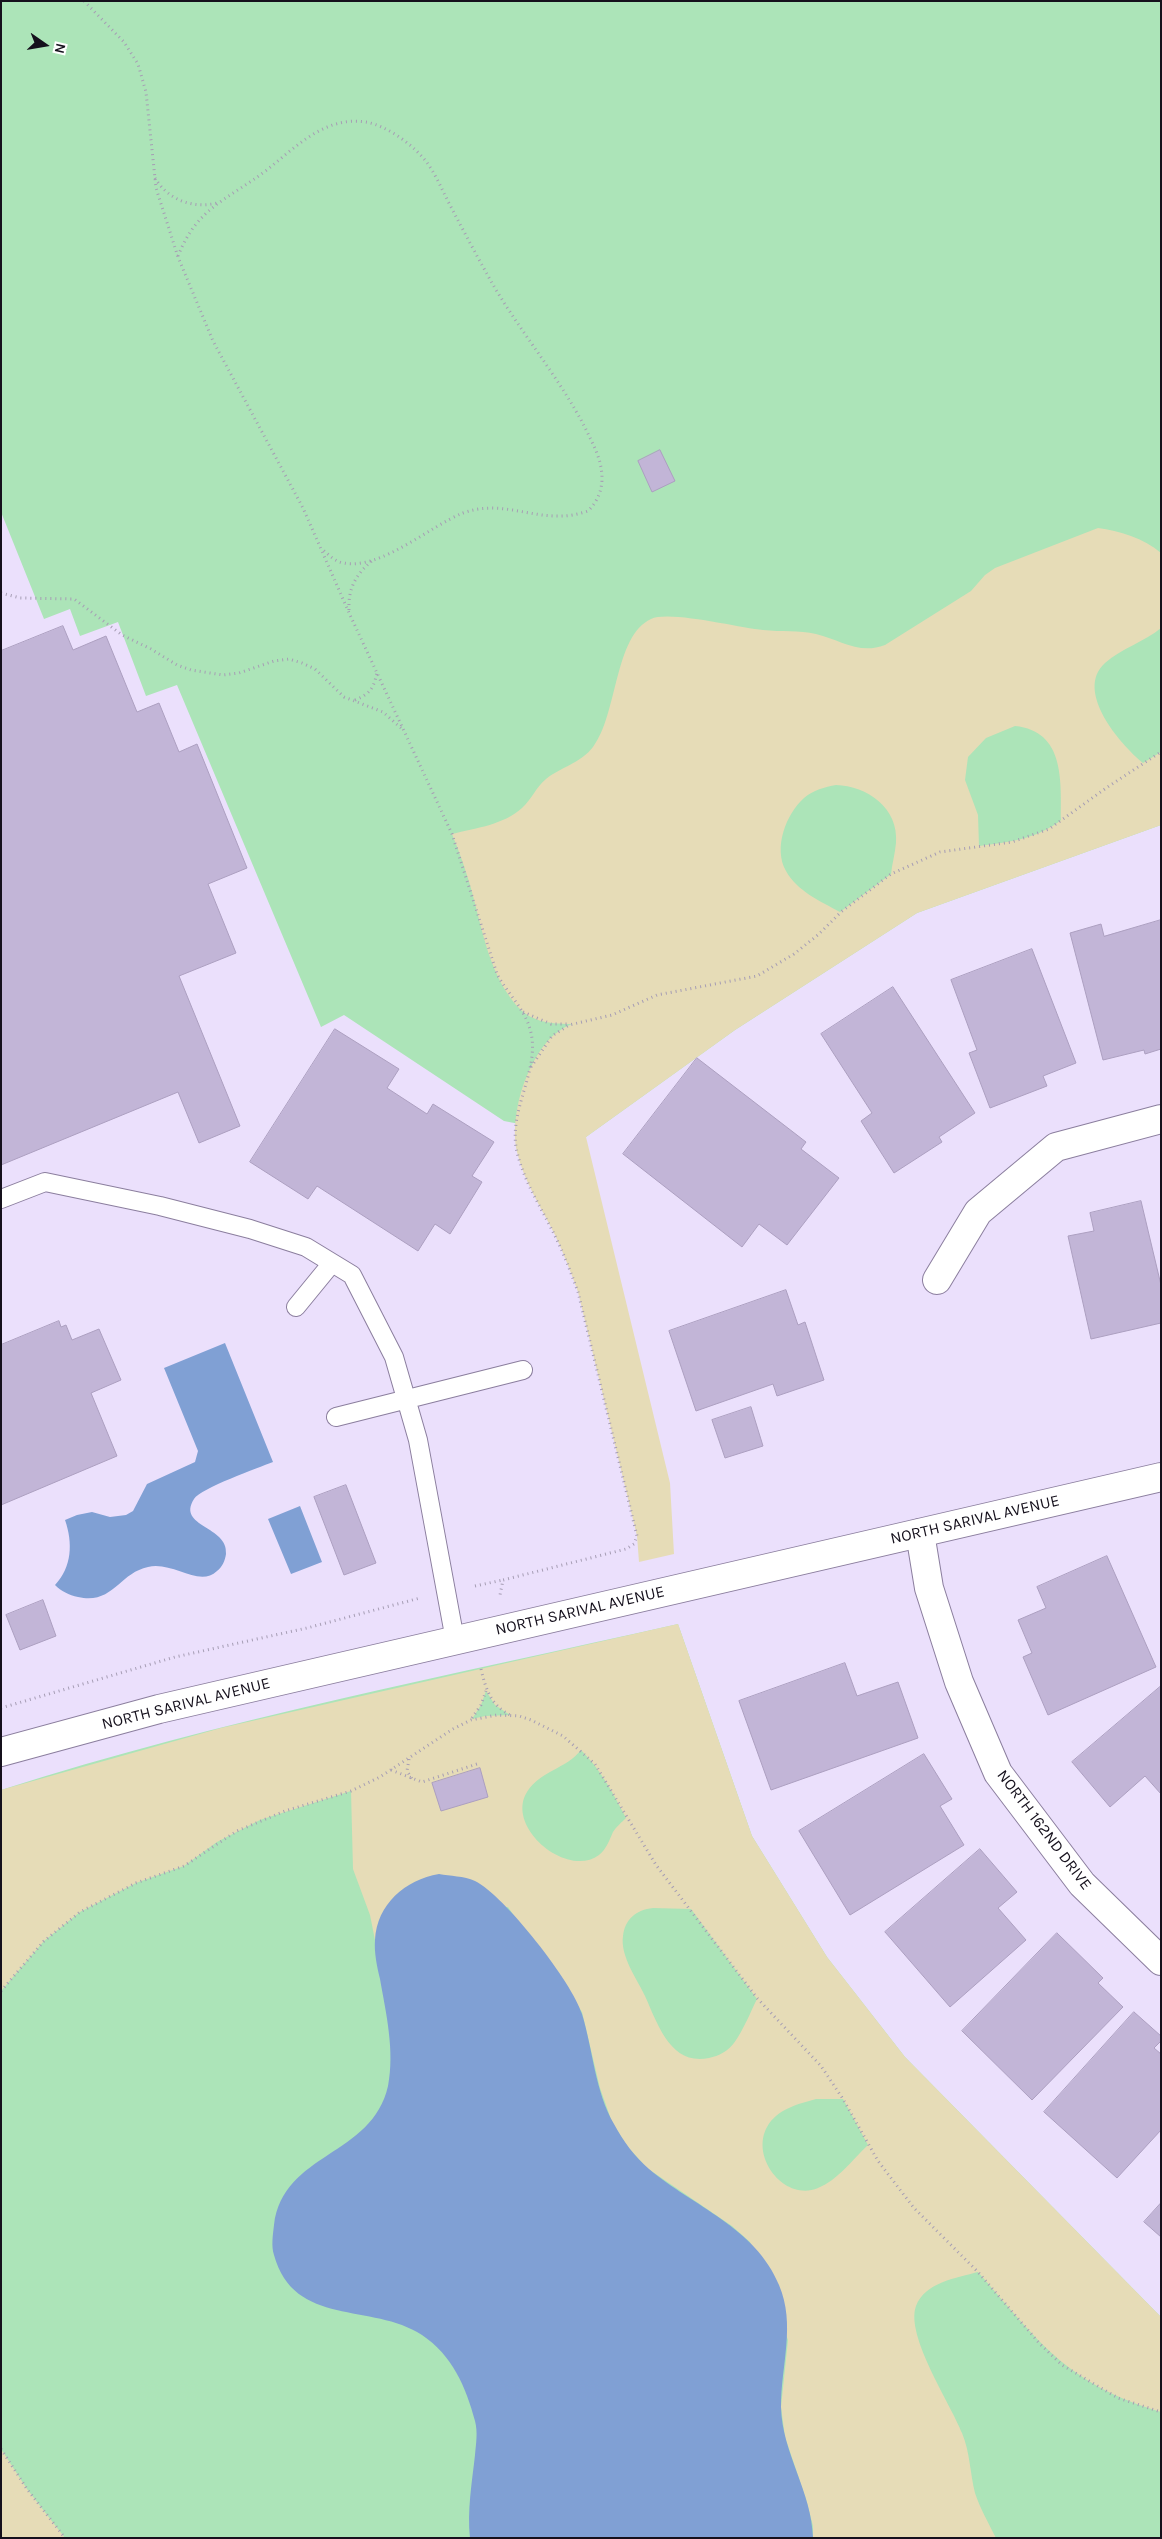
<!DOCTYPE html>
<html>
<head>
<meta charset="utf-8">
<style>
	body { margin:0 }
	#map { position:relative; width:1162px; height:2539px; overflow:hidden; background:#ebe0fc; font-family:Karla,sans-serif }
	canvas { display:block }
	.frame { position:absolute; inset:0; border:2px solid #15101c; pointer-events:none }
	.north { position:absolute; left:20px; top:20px; width:50px; height:50px; -webkit-text-stroke:4px #fff; paint-order:stroke; rotate:103deg; font-size:14px; font-weight:700; line-height:20px; text-align:center; color:#15101c }
	.north::after { content:''; display:block; margin:auto; width:18px; height:22px; background:#15101c; clip-path:polygon(50% 0,100% 100%,50% 72%,0 100%) }
</style>
</head>
<body>
<div id="map">
<canvas width="1162" height="2539"></canvas>
<div class="frame"></div>
<div class="north">N</div>
</div>
<script>
const c = document.querySelector('canvas').getContext('2d');
c.lineJoin = 'round';
function fill(path, color) { c.fillStyle = color; c.fill(path, 'evenodd'); }
function trace(path, color, width, dash) { c.strokeStyle = color; c.lineWidth = width; c.lineCap = dash ? 'butt' : 'round'; c.setLineDash(dash || []); c.stroke(path); }
function drawText(font, color, halo, rows, align = 'center') {
  c.font = font + ' Karla,sans-serif'; c.lineWidth = 5; c.setLineDash([]); c.textBaseline = 'middle'; c.strokeStyle = halo; c.fillStyle = color; for (const [text, x, y, turn = 0] of rows) {
    c.save(); c.translate(x, y); c.rotate((+turn || 0) * Math.PI / 180); c.textAlign = isNaN(turn) ? turn : align; if (halo) c.strokeText(text, 0, 0); c.fillText(text, 0, 0); c.restore();
  }
}
const green = new Path2D(`
	M 1,1 L 1161,1 L 1161,825 L 917,913 L 735,1030 L 586,1137 L 504,1121 L 344,1015 L 321,1027 L 177,685 L 146,696 L 118,622 L 80,636 L 70,609 L 44,619 L 1,512 Z
	M 678,1624 L 752,1836 L 827,1957 L 905,2057 L 1161,2317 L 1161,2538 L 1,2538 L 1,1790 C 222,1719 452,1675 678,1624 Z`);
const sand = new Path2D(`
	M 1098,528 C 1119,531 1144,538 1161,553 L 1161,628 C 1144,642 1122,648 1105,663 C 1074,691 1120,744 1143,763 L 1161,752 L 1161,825 L 917,913 L 735,1030 L 586,1137 L 670,1483 L 674,1554 L 639,1562 L 637,1536 L 578,1292 C 571,1273 564,1254 555,1235 C 542,1209 524,1182 517,1152 C 511,1126 519,1090 531,1067 C 540,1048 552,1032 572,1024 C 555,1024 536,1023 522,1011 C 489,980 482,926 470,885 C 465,868 459,851 452,834 C 476,828 503,825 522,808 C 532,799 536,787 546,779 C 561,767 581,763 593,747 C 618,714 614,636 651,619 C 669,610 740,628 763,630 C 781,632 799,630 816,634 C 841,640 859,655 885,645 L 971,591 L 985,575 L 995,568 ZM 1015,726 C 1065,731 1061,781 1061,820 C 1037,839 1009,842 979,846 L 978,815 L 965,780 L 968,757 L 986,738 ZM 836,785 C 867,786 899,808 896,843 C 895,854 892,864 891,874 L 840,912 C 820,901 797,891 786,871 C 773,848 786,814 804,798 C 813,790 825,787 836,785 Z
	M 678,1624 L 752,1836 L 827,1957 L 905,2057 L 1161,2317 L 1161,2412 C 1067,2384 1039,2342 978,2272 C 957,2278 925,2282 916,2306 C 905,2336 951,2404 962,2433 C 970,2452 970,2473 975,2493 C 980,2508 989,2524 996,2538 L 813,2538 L 813,2526 L 806,2499 L 785,2437 L 781,2407 L 788,2340 L 750,2242 L 732,2226 L 647,2168 L 627,2146 L 612,2122 L 600,2088 L 582,2012 L 508,1907 L 380,1919 L 375,1940 L 370,1915 L 353,1869 L 351,1791 L 260,1820 L 217,1842 L 184,1866 L 136,1883 L 80,1912 L 44,1941 L 1,1991 L 1,1790 L 221,1728 ZM 486,1691 L 495,1705 L 510,1715 L 485,1716 L 472,1719 L 481,1705 ZM 581,1750 C 601,1770 613,1793 626,1818 C 622,1822 616,1827 613,1832 C 610,1839 606,1850 599,1855 C 567,1879 505,1827 527,1792 C 540,1771 566,1769 581,1750 ZM 653,1908 L 691,1909 L 757,1999 C 750,2013 744,2029 734,2043 C 728,2051 719,2056 709,2058 C 671,2066 658,2025 645,1996 C 637,1979 620,1956 623,1936 C 625,1919 636,1910 653,1908 ZM 816,2099 L 843,2099 L 868,2145 C 853,2159 838,2180 818,2188 C 785,2202 750,2158 767,2127 C 777,2109 798,2104 816,2099 Z
	M 1,2449 L 27,2489 L 65,2538 L 1,2538 Z`);
const water = new Path2D(`
	M 225,1343 L 273,1462 C 258,1468 201,1488 194,1499 C 176,1527 229,1526 226,1554 C 225,1561 222,1567 217,1571 C 199,1588 173,1561 148,1567 C 119,1573 113,1605 78,1597 C 69,1595 61,1591 55,1585 C 72,1567 73,1543 65,1520 L 77,1515 L 92,1512 L 110,1517 L 126,1515 L 133,1511 L 147,1484 L 195,1462 L 198,1451 L 164,1368 Z
	M 300,1506 L 322,1562 L 291,1574 L 268,1519 Z
	M 439,1874 C 450,1876 464,1876 475,1881 C 504,1895 573,1983 582,2014 C 593,2050 595,2091 614,2124 C 623,2141 635,2157 649,2169 C 693,2206 756,2228 779,2285 C 796,2325 781,2365 781,2407 C 782,2453 812,2492 813,2538 L 470,2538 C 467,2511 472,2482 475,2455 C 476,2444 478,2432 475,2421 C 466,2387 452,2355 422,2335 C 372,2302 294,2328 274,2255 C 271,2246 273,2234 274,2225 C 283,2152 372,2157 388,2086 C 395,2051 386,2013 380,1979 C 377,1967 374,1952 375,1940 C 377,1904 405,1880 439,1874 Z`);
const building = new Path2D(`
	M 660,450 L 675,481 L 652,492 L 638,461 Z
	M 63,626 L 73,650 L 106,636 L 137,712 L 159,703 L 179,752 L 197,744 L 247,868 L 208,884 L 236,953 L 179,976 L 240,1126 L 199,1143 L 178,1092 L 1,1165 L 1,651 Z
	M 1161,920 L 1161,1049 L 1145,1054 L 1144,1050 L 1103,1060 L 1070,933 L 1101,924 L 1104,936 Z
	M 1032,949 L 1076,1063 L 1043,1076 L 1047,1086 L 990,1108 L 969,1053 L 977,1050 L 951,980 Z
	M 893,987 L 975,1113 L 939,1137 L 942,1142 L 894,1173 L 861,1121 L 872,1113 L 821,1034 Z
	M 335,1029 L 399,1069 L 387,1088 L 427,1114 L 433,1104 L 494,1142 L 472,1176 L 482,1182 L 450,1234 L 435,1224 L 418,1251 L 317,1186 L 308,1199 L 250,1162 Z
	M 697,1058 L 806,1142 L 801,1149 L 839,1178 L 787,1245 L 759,1224 L 742,1247 L 623,1154 Z
	M 1141,1201 L 1161,1285 L 1161,1323 L 1091,1339 L 1068,1236 L 1094,1231 L 1090,1213 Z
	M 786,1290 L 798,1325 L 805,1322 L 824,1380 L 777,1396 L 773,1384 L 696,1411 L 669,1331 Z
	M 59,1321 L 61,1327 L 66,1325 L 72,1340 L 99,1329 L 121,1380 L 91,1393 L 117,1456 L 1,1505 L 1,1345 Z
	M 751,1407 L 763,1446 L 725,1458 L 712,1420 Z
	M 346,1485 L 376,1563 L 344,1575 L 314,1497 Z
	M 1107,1556 L 1156,1667 L 1048,1715 L 1023,1657 L 1032,1653 L 1018,1620 L 1046,1608 L 1037,1587 Z
	M 43,1600 L 56,1636 L 20,1650 L 6,1615 Z
	M 845,1663 L 857,1696 L 898,1682 L 918,1738 L 771,1790 L 739,1701 Z
	M 1161,1686 L 1161,1794 L 1145,1776 L 1110,1807 L 1072,1762 Z
	M 924,1754 L 952,1799 L 940,1806 L 964,1845 L 850,1915 L 799,1831 Z
	M 480,1768 L 488,1797 L 441,1811 L 432,1783 Z
	M 980,1849 L 1017,1892 L 998,1908 L 1026,1940 L 950,2007 L 885,1932 Z
	M 1057,1933 L 1103,1978 L 1098,1983 L 1123,2007 L 1032,2100 L 962,2031 Z
	M 1134,2012 L 1161,2036 L 1161,2041 L 1154,2048 L 1161,2054 L 1161,2130 L 1117,2178 L 1044,2112 Z
	M 1161,2203 L 1161,2237 L 1144,2222 Z`);
const path = new Path2D(`
	M 84,1 L 124,42 L 138,64 L 146,92 L 156,188 L 178,257 L 213,341 L 303,508 L 350,615 L 452,834 L 497,974 C 507,993 524,1008 530,1029 C 542,1069 507,1110 517,1152 C 524,1182 542,1209 555,1236 C 564,1254 571,1273 578,1292 L 637,1536 L 634,1544 L 626,1549 L 503,1580 L 500,1595
	M 155,178 C 168,200 193,209 217,203
	M 178,256 C 198,206 228,200 268,169 C 297,146 325,116 366,122 C 388,126 415,146 428,164 C 437,177 443,192 451,207 C 464,232 478,258 492,283 C 524,338 566,385 592,442 C 604,466 608,491 588,511 C 579,514 570,516 561,516 C 527,517 498,500 463,513 C 430,526 381,570 344,563 C 335,562 329,555 322,549
	M 1,593 L 20,598 L 74,599 L 122,635 L 151,649 L 177,665 L 191,670 L 223,675 L 239,673 L 274,661 L 289,659 L 302,663 L 315,669 L 344,697 L 383,712 L 401,728
	M 349,610 C 348,588 356,574 373,560
	M 355,700 C 370,694 374,688 377,672
	M 523,1012 L 551,1024 L 569,1024
	M 531,1067 L 552,1036 L 569,1025 L 612,1015 L 657,995 L 757,976 L 794,954 L 819,934 L 841,912 L 891,874 L 940,852 L 1012,842 L 1049,829 L 1109,786 L 1161,752
	M 475,1586 L 503,1580
	M 481,1669 C 486,1690 491,1706 512,1716
	M 1,1708 L 175,1657 L 307,1628 L 420,1598
	M 472,1718 L 481,1705 L 486,1691
	M 409,1759 L 407,1771 L 412,1779
	M 391,1770 L 422,1782 L 477,1764
	M 1,1991 L 44,1941 L 80,1912 L 136,1883 L 184,1866 L 237,1831 L 285,1811 L 351,1791 L 380,1777 L 453,1729 L 471,1720 L 497,1715 L 519,1716 L 531,1720 L 563,1736 L 595,1764 L 656,1865 L 757,1998 L 821,2066 L 843,2099 L 878,2161 L 914,2208 L 978,2272 L 1040,2344 L 1062,2365 L 1118,2398 L 1161,2412
	M 1,2449 L 27,2489 L 65,2538`);
const lane = new Path2D(`
	M 1,1199 L 45,1182 L 160,1206 L 250,1229 L 306,1247 L 352,1275 L 394,1357 L 418,1440 L 455,1640
	M 296,1307 L 332,1263
	M 336,1417 L 523,1370`);
const street = new Path2D(`
	M 937,1280 L 978,1212 L 1056,1147 L 1161,1119
	M 920,1533 L 929,1588 L 959,1682 L 998,1773 L 1082,1884 L 1161,1961`);
const secondary = new Path2D(`
	M 1,1752 L 159,1709 L 1161,1477`);
const streetNames = [
	["NORTH SARIVAL AVENUE",975,1520,-13],
	["NORTH SARIVAL AVENUE",580,1611,-13],
	["NORTH SARIVAL AVENUE",186,1704,-14],
	["NORTH 162ND DRIVE",1044,1830,53]
];
fill(green, '#ace4b8');
fill(sand, '#e6dcb7');
fill(water, '#80a0d4');
fill(building, '#c2b5d7');
trace(building, '#ac9fc0', 1);
trace(lane, '#8b7e9e', 20);
trace(street, '#8b7e9e', 30);
trace(secondary, '#8b7e9e', 30);
trace(path, '#a69db4', 3, [1, 4]);
trace(lane, '#fff', 18);
trace(street, '#fff', 28);
trace(secondary, '#fff', 28);
drawText('16px', '#15101c', '#fff', streetNames);
</script>
</body>
</html>
